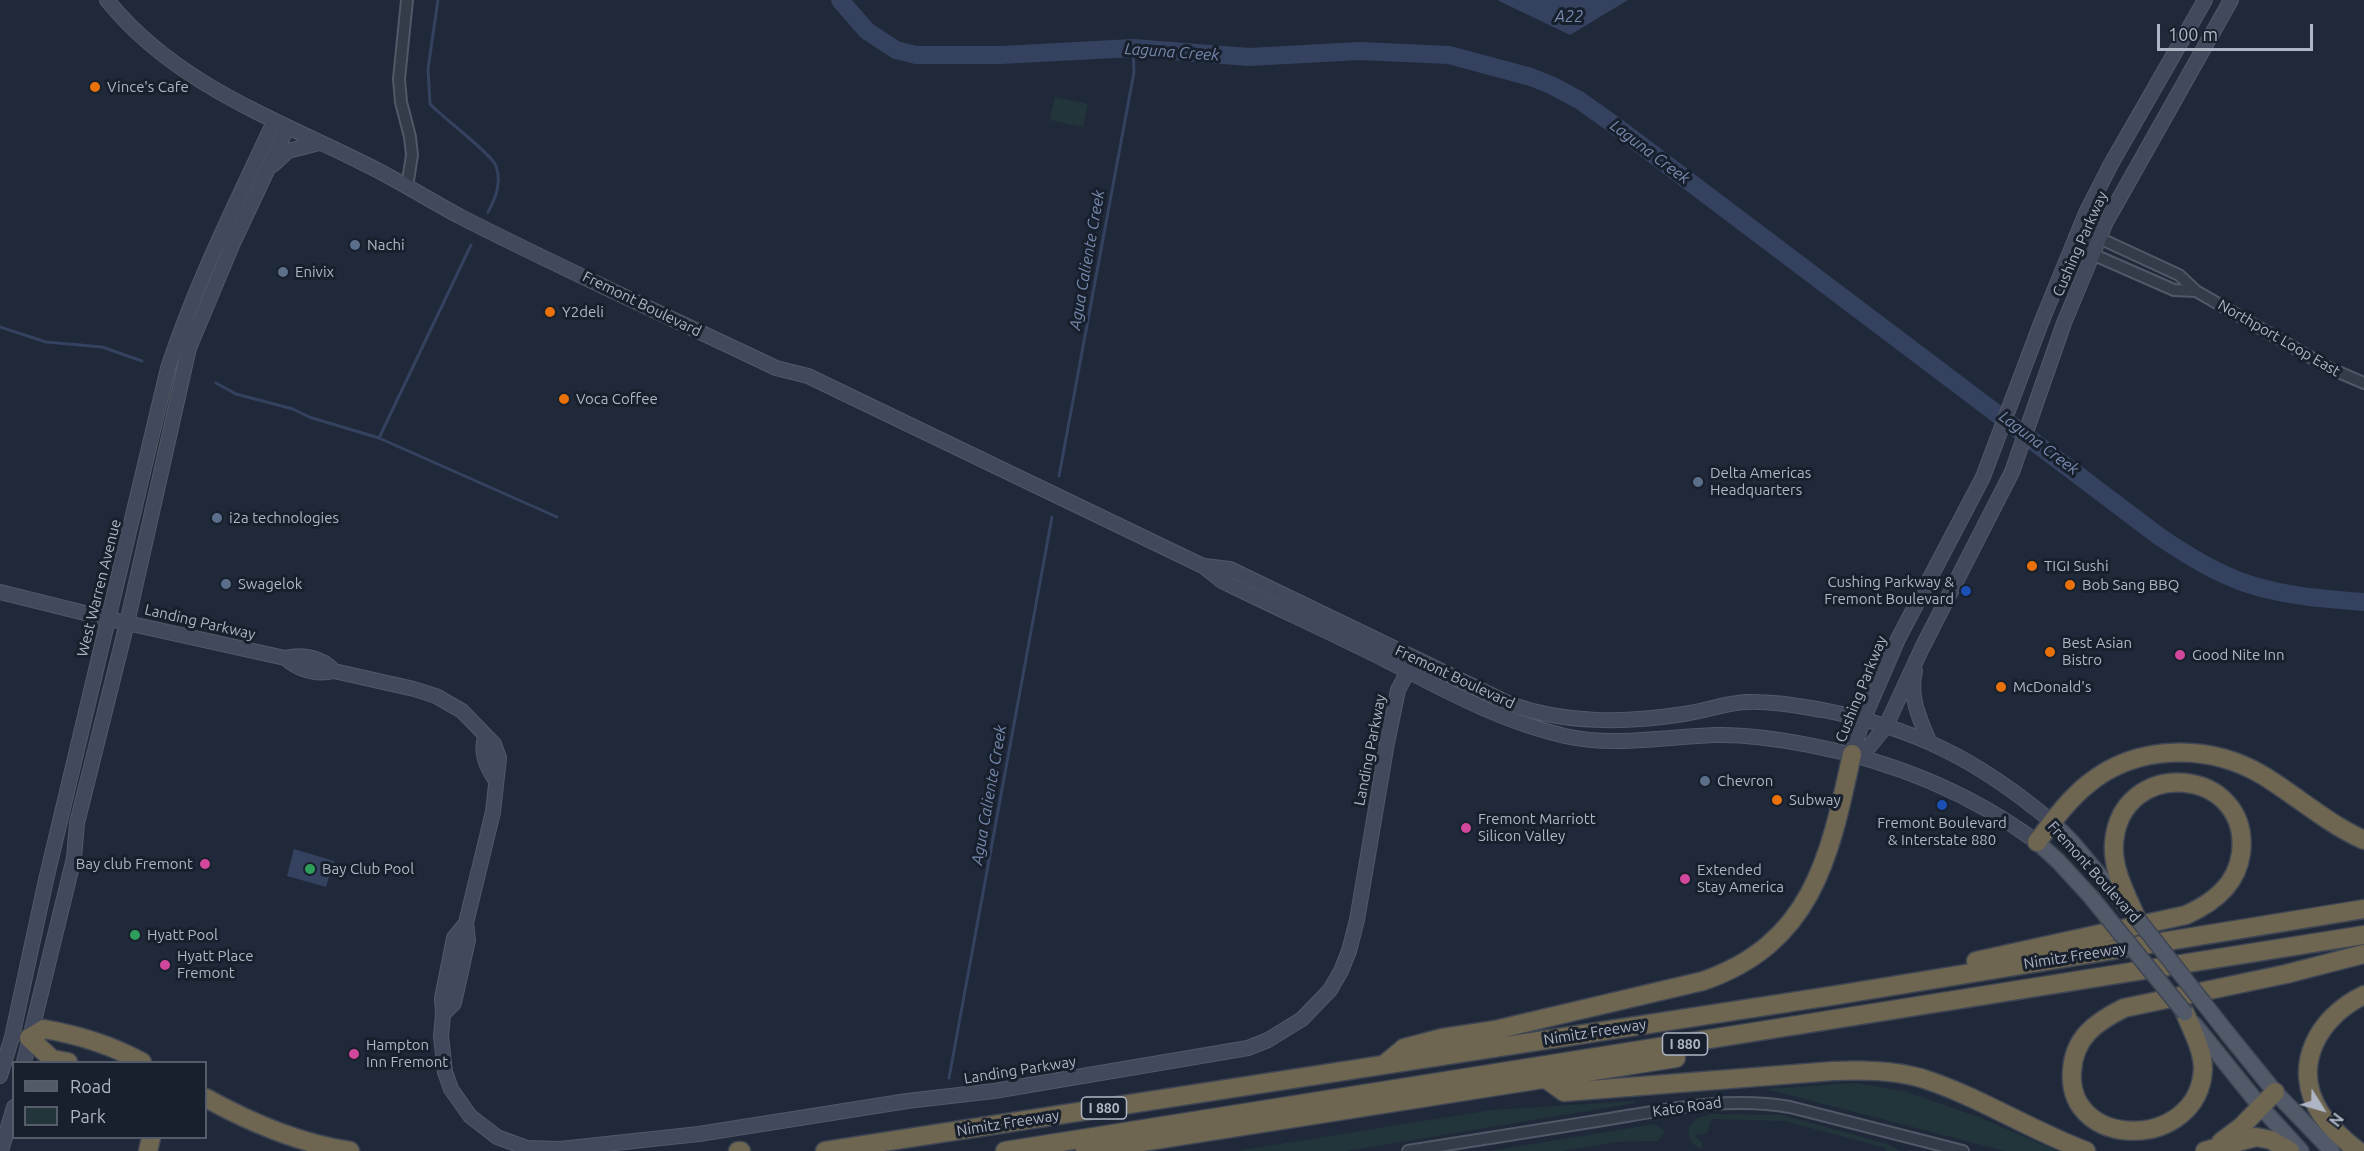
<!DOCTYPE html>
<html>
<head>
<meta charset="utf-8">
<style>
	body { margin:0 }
	#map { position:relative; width:2364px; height:1151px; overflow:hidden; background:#202939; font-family:Ubuntu,sans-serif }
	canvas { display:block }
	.legend { position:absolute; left:12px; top:1061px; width:195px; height:78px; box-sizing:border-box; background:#19202d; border:2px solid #555c6a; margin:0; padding:8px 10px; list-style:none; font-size:18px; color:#aeb5c5 }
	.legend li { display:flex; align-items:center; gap:12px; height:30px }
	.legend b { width:30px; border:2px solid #555c6a }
	.north { position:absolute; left:2292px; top:1079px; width:60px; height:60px; -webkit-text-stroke:4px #19202d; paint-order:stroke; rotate:127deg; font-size:16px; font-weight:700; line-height:24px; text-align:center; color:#aeb5c5 }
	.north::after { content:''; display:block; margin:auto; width:21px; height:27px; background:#aeb5c5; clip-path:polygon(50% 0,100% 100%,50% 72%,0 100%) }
	.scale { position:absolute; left:2157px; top:24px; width:156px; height:27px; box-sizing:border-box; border:3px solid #aeb5c5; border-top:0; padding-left:8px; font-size:18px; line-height:21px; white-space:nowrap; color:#aeb5c5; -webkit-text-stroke:4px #19202d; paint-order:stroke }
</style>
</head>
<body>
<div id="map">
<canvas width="2364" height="1151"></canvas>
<ul class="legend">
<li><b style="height:8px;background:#525a69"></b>Road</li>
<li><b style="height:16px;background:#22353a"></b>Park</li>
</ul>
<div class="north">N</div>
<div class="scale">100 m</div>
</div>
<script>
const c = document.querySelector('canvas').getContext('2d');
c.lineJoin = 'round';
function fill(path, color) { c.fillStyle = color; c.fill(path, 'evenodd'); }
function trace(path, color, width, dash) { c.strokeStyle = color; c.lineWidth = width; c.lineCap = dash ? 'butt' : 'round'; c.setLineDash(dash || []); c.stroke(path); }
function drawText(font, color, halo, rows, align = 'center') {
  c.font = font + ' Ubuntu,sans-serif'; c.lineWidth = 6; c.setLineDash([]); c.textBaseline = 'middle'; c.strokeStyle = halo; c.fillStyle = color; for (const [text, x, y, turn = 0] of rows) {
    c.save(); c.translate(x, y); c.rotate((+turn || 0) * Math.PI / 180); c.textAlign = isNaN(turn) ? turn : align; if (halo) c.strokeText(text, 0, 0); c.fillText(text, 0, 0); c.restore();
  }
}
const green = new Path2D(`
	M 1055,97 L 1088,104 L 1083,127 L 1050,120 Z
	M 1855,1083 L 1904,1091 L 1981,1118 L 2057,1151 L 2005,1151 L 1766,1089 Z
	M 1634,1101 L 1636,1103 L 1346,1151 L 1236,1151 L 1492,1110 Z
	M 1710,1114 L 1782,1115 L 1888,1144 L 1900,1151 L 1886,1151 L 1886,1148 L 1784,1121 L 1712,1119 L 1707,1133 L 1695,1135 L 1697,1138 L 1703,1143 L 1702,1149 C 1689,1145 1683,1130 1695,1120 C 1699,1117 1705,1116 1710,1114 Z
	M 1655,1124 L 1665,1132 L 1658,1141 L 1617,1142 L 1562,1151 L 1491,1151 Z`);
const water = new Path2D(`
	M 1497,0 L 1628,0 L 1570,35 Z
	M 294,849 L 334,861 L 326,887 L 287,876 Z`);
const stream = new Path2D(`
	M 438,0 L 428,69 L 430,104 C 443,118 492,154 496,166 C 502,182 496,198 488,212
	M 0,327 L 46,342 L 102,347 L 142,361
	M 216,383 L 236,394 L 293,409 L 309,417 L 379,438 L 471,245
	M 379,438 L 557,517
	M 1059,476 L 1134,72 L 1133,48
	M 949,1078 L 1052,517`);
const river = new Path2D(`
	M 840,0 L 867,31 L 896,50 L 916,55 L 1001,55 L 1133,48 L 1249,57 L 1360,51 L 1449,55 L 1531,77 L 1553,86 L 1579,100 L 1613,124 L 2160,537 C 2187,555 2214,572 2245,583 C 2283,596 2325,599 2364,602`);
const street = new Path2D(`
	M 407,0 L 399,79 L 401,102 L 410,137 L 412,155 L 407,187
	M 2075,237 L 2099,238 L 2179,275 L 2196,291 L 2329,368 L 2364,383
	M 2075,237 L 2092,254 L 2174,290 L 2196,291
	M 1408,1151 C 1473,1141 1538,1130 1603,1120 C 1665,1110 1727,1096 1790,1107 L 1963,1151`);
const secondary = new Path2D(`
	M 107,0 C 173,82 270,117 361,162 C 395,178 427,199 461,217 C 565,270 671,318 776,368 L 808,376 L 1203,566 L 1222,581 C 1277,608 1332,633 1386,660 C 1446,690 1499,721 1565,736 C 1614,747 1665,737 1714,735 C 1746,734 1778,739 1809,745 C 1892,761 1969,792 2037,842
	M 273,165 L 288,151 L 319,143
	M 1204,566 L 1230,569 L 1510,704 C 1566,724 1625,723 1684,714 C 1705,711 1725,703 1746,702 C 1772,701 1798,706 1823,710 C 1915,728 1980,761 2052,822
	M 0,592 L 109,619 L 285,658 C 303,654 322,657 334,671
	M 285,658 C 299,670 316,675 334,671 L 414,689 L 436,696 L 462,711 L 494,744 L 499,758 L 493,812 L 466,923 L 468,940 L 454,1003 L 443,1014
	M 1915,671 C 1909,696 1919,718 1929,741
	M 485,737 C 480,754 487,767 496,781
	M 1852,754 L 1869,747 L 1886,726 L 1922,648 L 2012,472 L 2064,323 L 2106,222 L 2231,0
	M 1852,754 L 1863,720 L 1898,639 L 1983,477 L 2041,323 L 2086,213 L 2111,164 L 2205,0
	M 466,923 L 454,938 L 442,998 L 443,1014 L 441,1036 L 445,1072 L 451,1089 L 470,1116 L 497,1137 L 527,1148 L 560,1149 L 699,1134 L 907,1101 L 994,1091 L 1248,1048 L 1268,1040 L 1302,1019 L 1330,990 L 1341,971 L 1349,951 L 1357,920 L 1387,743 L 1398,690 L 1415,658
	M 24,1062 L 74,858 L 77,823 L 127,623 L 189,348 L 233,243 L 287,128
	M 0,1076 L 12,1037 L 46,880 L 168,368 C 196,283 236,203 274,122
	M 1,1151 L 14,1107`);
const primary = new Path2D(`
	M 2052,822 L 2071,841 L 2129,910
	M 2037,842 L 2058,861 L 2091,897
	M 2194,1024 L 2260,1106 L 2301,1151
	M 2228,1034 L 2275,1092 L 2332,1151`);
const highway = new Path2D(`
	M 2037,842 C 2053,821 2068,800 2088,784 C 2138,743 2211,744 2264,776 C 2298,797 2328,824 2364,840
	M 1976,961 L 2186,915 C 2213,903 2237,885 2241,853 C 2251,767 2121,755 2114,843 C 2112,869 2126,894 2136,917
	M 2185,1013 C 2192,1030 2203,1050 2203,1069 C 2199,1151 2066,1151 2072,1071 C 2074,1037 2096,1022 2124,1008 L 2286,974 L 2364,954
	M 68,1062 L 52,1059 L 29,1038 L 44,1029 C 79,1035 111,1045 142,1062
	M 1385,1064 L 1404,1048 L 1442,1038 L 1495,1030 L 1703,981 C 1813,943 1830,856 1852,754
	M 1546,1079 L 1564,1092 L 1833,1071 C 1863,1070 1892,1070 1921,1078 C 1978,1096 2030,1130 2086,1151
	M 206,1098 C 251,1123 298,1143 350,1151
	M 2221,1142 L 2241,1127 L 2275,1092
	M 148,1151 L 151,1138
	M 738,1151 L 741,1151
	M 825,1151 L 1837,995 L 2364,909
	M 1005,1151 L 2364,935
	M 1085,1151 L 1676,1058
	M 2205,1151 L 2256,1137 L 2271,1140 L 2290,1151
	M 2358,1151 C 2345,1141 2331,1128 2321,1114 C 2290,1067 2318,1017 2364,995`);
const primaryBridge = new Path2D(`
	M 2091,897 L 2185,1013
	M 2136,917 L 2228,1034`);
const markers = [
	[95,87,6,"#e8710a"],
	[355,245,6,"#5c6f8a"],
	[283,272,6,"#5c6f8a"],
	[550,312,6,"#e8710a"],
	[564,399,6,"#e8710a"],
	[1698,482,6,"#5c6f8a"],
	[217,518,6,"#5c6f8a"],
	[2032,566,6,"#e8710a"],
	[226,584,6,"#5c6f8a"],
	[2070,585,6,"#e8710a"],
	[1966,591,6,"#1a4fb4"],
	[2050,652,6,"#e8710a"],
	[2180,655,6,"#d1479c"],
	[2001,687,6,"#e8710a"],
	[1705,781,6,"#5c6f8a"],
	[1777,800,6,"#e8710a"],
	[1942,805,6,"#1a4fb4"],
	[1466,828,6,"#d1479c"],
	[205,864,6,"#d1479c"],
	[310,869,6,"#2e9e5b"],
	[1685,879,6,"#d1479c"],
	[135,935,6,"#2e9e5b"],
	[165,965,6,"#d1479c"],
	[354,1054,6,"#d1479c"]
];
const shields = [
	[1685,1044,45],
	[1104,1108,45]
];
const shieldNames = [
	["I 880",1685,1044],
	["I 880",1104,1108]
];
const poiNames = [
	["Vince's Cafe",107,87],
	["Nachi",367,245],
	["Enivix",295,272],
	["Y2deli",562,312],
	["Voca Coffee",576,399],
	["Delta Americas",1710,473],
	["Headquarters",1710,490],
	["i2a technologies",229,518],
	["TIGI Sushi",2044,566],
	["Cushing Parkway &",1954,582,"right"],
	["Fremont Boulevard",1954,599,"right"],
	["Swagelok",238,584],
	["Bob Sang BBQ",2082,585],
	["Best Asian",2062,643],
	["Bistro",2062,660],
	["Good Nite Inn",2192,655],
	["McDonald's",2013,687],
	["Chevron",1717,781],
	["Subway",1789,800],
	["Fremont Marriott",1478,819],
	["Silicon Valley",1478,836],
	["Fremont Boulevard",1942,823,"center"],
	["& Interstate 880",1942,840,"center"],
	["Bay club Fremont",193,864,"right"],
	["Bay Club Pool",322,869],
	["Extended",1697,870],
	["Stay America",1697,887],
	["Hyatt Pool",147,935],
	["Hyatt Place",177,956],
	["Fremont",177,973],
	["Hampton",366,1045],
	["Inn Fremont",366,1062]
];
const streetNames = [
	["Cushing Parkway",2080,244,-66],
	["Fremont Boulevard",642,304,26],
	["Northport Loop East",2279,338,30],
	["West Warren Avenue",99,588,-76],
	["Landing Parkway",200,622,13],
	["Fremont Boulevard",1455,677,25],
	["Cushing Parkway",1861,689,-68],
	["Landing Parkway",1370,750,-79],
	["Fremont Boulevard",2094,872,48],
	["Nimitz Freeway",2075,956,-9],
	["Nimitz Freeway",1595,1032,-9],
	["Landing Parkway",1020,1070,-9],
	["Kato Road",1687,1107,-8],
	["Nimitz Freeway",1008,1123,-9]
];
const waterNames = [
	["A22",1569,17],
	["Laguna Creek",1172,52,4],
	["Laguna Creek",1650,152,37],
	["Agua Caliente Creek",1087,260,-80],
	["Laguna Creek",2039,443,37],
	["Agua Caliente Creek",989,795,-80]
];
fill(green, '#22353a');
fill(water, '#344260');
trace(stream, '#344260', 3);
trace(river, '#344260', 18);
trace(street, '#515867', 14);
trace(secondary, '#515867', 16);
trace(primary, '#3d4452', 18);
trace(highway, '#3e4553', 21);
trace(street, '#343b49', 10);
trace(secondary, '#42495c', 14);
trace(primary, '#525a69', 15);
trace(highway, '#6f6651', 18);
trace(primaryBridge, '#3d4452', 18, []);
trace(primaryBridge, '#525a69', 15);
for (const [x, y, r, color] of markers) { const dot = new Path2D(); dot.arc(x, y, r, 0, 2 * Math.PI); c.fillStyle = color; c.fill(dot); trace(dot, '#19202d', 2); }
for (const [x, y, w] of shields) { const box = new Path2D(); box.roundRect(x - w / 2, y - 11, w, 22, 4.5); c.fillStyle = '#19202d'; c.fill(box); trace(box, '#aeb5c5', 1.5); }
drawText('bold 14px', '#aeb5c5', null, shieldNames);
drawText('15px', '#aeb5c5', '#19202d', poiNames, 'left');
drawText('15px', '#aeb5c5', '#19202d', streetNames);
drawText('italic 16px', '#7689ae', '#19202d', waterNames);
</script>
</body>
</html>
